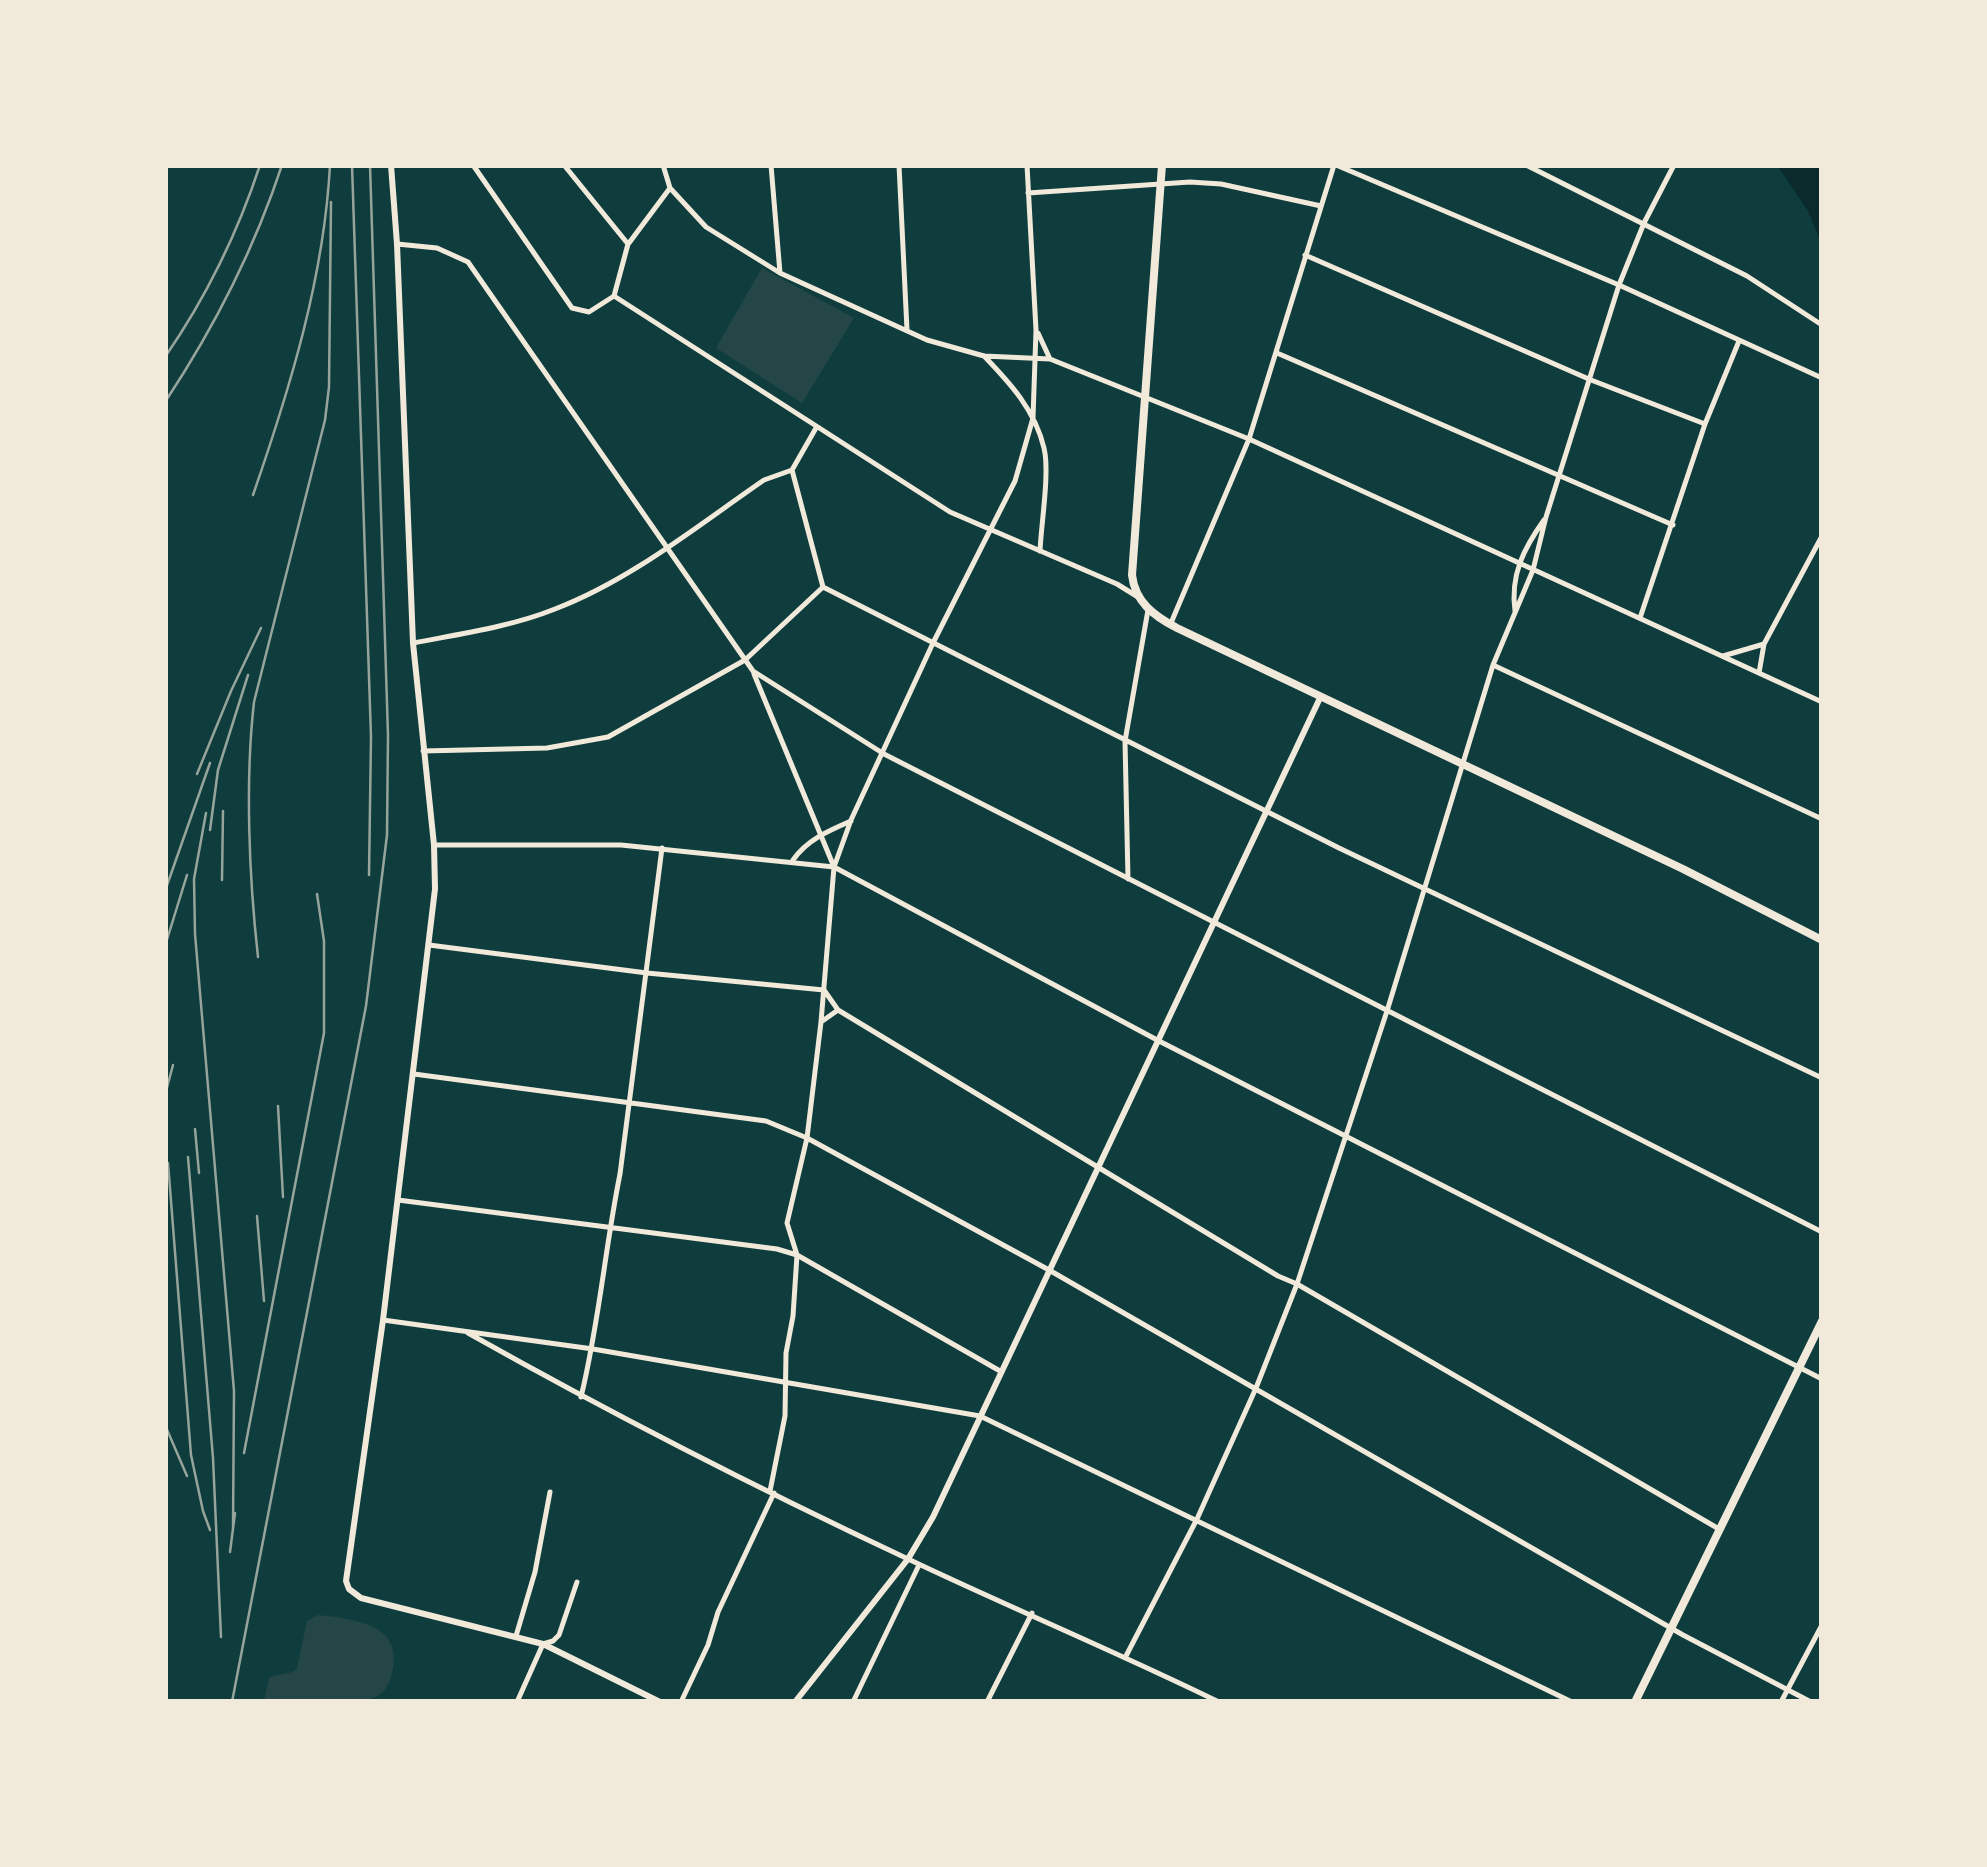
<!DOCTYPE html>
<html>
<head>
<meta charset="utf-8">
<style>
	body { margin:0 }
	#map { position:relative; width:1987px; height:1867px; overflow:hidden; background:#0f3d3e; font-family:"Golos Text",sans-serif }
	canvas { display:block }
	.frame { position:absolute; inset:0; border:168px solid #f1e9da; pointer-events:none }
</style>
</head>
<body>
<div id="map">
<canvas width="1987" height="1867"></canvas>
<div class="frame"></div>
</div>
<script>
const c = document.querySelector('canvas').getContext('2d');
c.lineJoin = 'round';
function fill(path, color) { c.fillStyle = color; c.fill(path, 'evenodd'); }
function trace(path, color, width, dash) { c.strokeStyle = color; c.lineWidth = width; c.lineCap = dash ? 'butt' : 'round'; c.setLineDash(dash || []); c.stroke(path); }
const green = new Path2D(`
	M 762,268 L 854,318 L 802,403 L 716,348 Z
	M 318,1615 C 351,1619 402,1623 393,1668 C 391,1678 388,1689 379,1695 C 361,1707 289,1702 264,1702 L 269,1678 C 279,1673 287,1676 297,1669 L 307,1621 Z`);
const water = new Path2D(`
	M 1777,165 L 1822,165 L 1822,246 L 1808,211 Z`);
const minor = new Path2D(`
	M 473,165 L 572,308 L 589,312 L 614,296
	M 564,165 L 628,244 L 614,296 L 950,512 L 1117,584 L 1138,597
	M 771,165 L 780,273
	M 899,165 L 907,330
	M 1336,165 L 1619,285 L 1822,378
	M 1526,165 L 1747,276 L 1822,325
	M 670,188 L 706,227 L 780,273 L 927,340 L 984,356 L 1050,359 L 1249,439 L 1822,702
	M 1028,193 L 1190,182 L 1221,184 L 1321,206
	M 629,243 L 670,188 L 663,165
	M 397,244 L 437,248 L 468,262 L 753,671 L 884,754 L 1822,1232
	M 1305,255 L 1591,380 L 1705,424
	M 1038,333 L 1050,359
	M 1277,353 L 1673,525
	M 984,356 C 1010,383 1035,410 1044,448 C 1050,472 1041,525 1040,551
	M 823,587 L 1339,848 L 1822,1078
	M 1515,611 C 1510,575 1524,548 1544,520
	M 1640,618 L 1705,424 L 1739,341
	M 1171,623 L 1249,439 L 1334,165
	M 413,643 C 460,634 510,627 555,609 C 631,580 697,526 764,480 L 792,470
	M 1723,656 L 1764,644
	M 1493,665 L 1822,819
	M 1759,673 L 1764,644 L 1822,536
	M 754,674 L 834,867
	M 423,751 L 547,748 L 608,737 L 745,660 L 823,587 L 792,470 L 816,428
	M 434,845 L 621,845 L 834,867 L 1159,1041 L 1822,1379
	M 793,860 C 807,840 828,831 851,821
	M 1128,879 L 1125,741 L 1148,610
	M 429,945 L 647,973 L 824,990 L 838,1010 L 1278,1276 L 1297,1284 L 1719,1529
	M 821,1022 L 838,1010
	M 414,1074 L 766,1121 L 807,1138 L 1049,1270 L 1683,1635 L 1811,1702
	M 398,1200 L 777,1249 L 797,1255 L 1000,1371
	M 383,1320 L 593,1349 L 980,1416 L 1572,1702
	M 468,1333 C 612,1414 759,1489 908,1559 C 1011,1608 1117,1652 1219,1702
	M 581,1397 C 599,1324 605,1248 620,1174 L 662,848
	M 770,1491 L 785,1416 L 786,1353 L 793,1316 L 797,1255 L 787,1223 L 807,1138 L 821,1022 L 834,867 L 851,820 L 933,643 L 1015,481 L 1033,418 L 1036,330 L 1027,165
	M 516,1636 L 535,1572 L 550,1492
	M 1126,1656 L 1197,1519 L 1256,1388 L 1297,1284 L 1387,1011 L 1493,665 L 1533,570 L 1546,517 L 1619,285 L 1644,223 L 1674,165
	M 517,1702 L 543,1644 L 553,1641 L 559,1635 L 577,1582
	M 681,1702 L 708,1645 L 718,1612 L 774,1493
	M 853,1702 L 919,1565
	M 987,1702 L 1032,1613
	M 1781,1702 L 1822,1625`);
const tertiary = new Path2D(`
	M 391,165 L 397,244 L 413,643 L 434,845 L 435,889 L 383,1320 L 346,1581 L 349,1589 L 361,1598 L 543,1644 L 660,1702
	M 795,1702 L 908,1559 L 933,1517 L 1320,698`);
const secondary = new Path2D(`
	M 1162,165 L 1132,575 C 1135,602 1154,616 1177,628 L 1683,869 L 1822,940
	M 1635,1702 L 1822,1321`);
const rail = new Path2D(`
	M 352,165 L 371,737 L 369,875
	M 165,357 C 205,299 238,232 260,165
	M 165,402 C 214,328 254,250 282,165
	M 253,495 C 290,388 324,278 330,165
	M 197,774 L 231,691 L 261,628
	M 206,813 L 194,879 L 195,934 L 234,1391 L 233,1527
	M 210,830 L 218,770 L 248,675
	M 222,880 L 223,811
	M 165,891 L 210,763
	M 165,946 L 187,875
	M 258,957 C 249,877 245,781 254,702 L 325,420 L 329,387 L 331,202
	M 165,1095 L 173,1065
	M 278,1106 L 283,1197
	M 195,1129 L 199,1173
	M 188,1157 L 213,1458 L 221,1637
	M 168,1163 L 191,1455 L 203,1511 L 210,1530
	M 257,1216 L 264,1301
	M 165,1425 L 187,1476
	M 244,1453 L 324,1033 L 324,941 L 317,894
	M 230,1552 L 235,1513
	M 232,1702 L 366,1006 L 387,835 L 388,735 L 370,165`);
fill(green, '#244646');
fill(water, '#0a2a2b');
trace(minor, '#f1e9da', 5);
trace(tertiary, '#f1e9da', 6);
trace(secondary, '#f1e9da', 8);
trace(rail, '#97a49c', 2.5);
</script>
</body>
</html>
